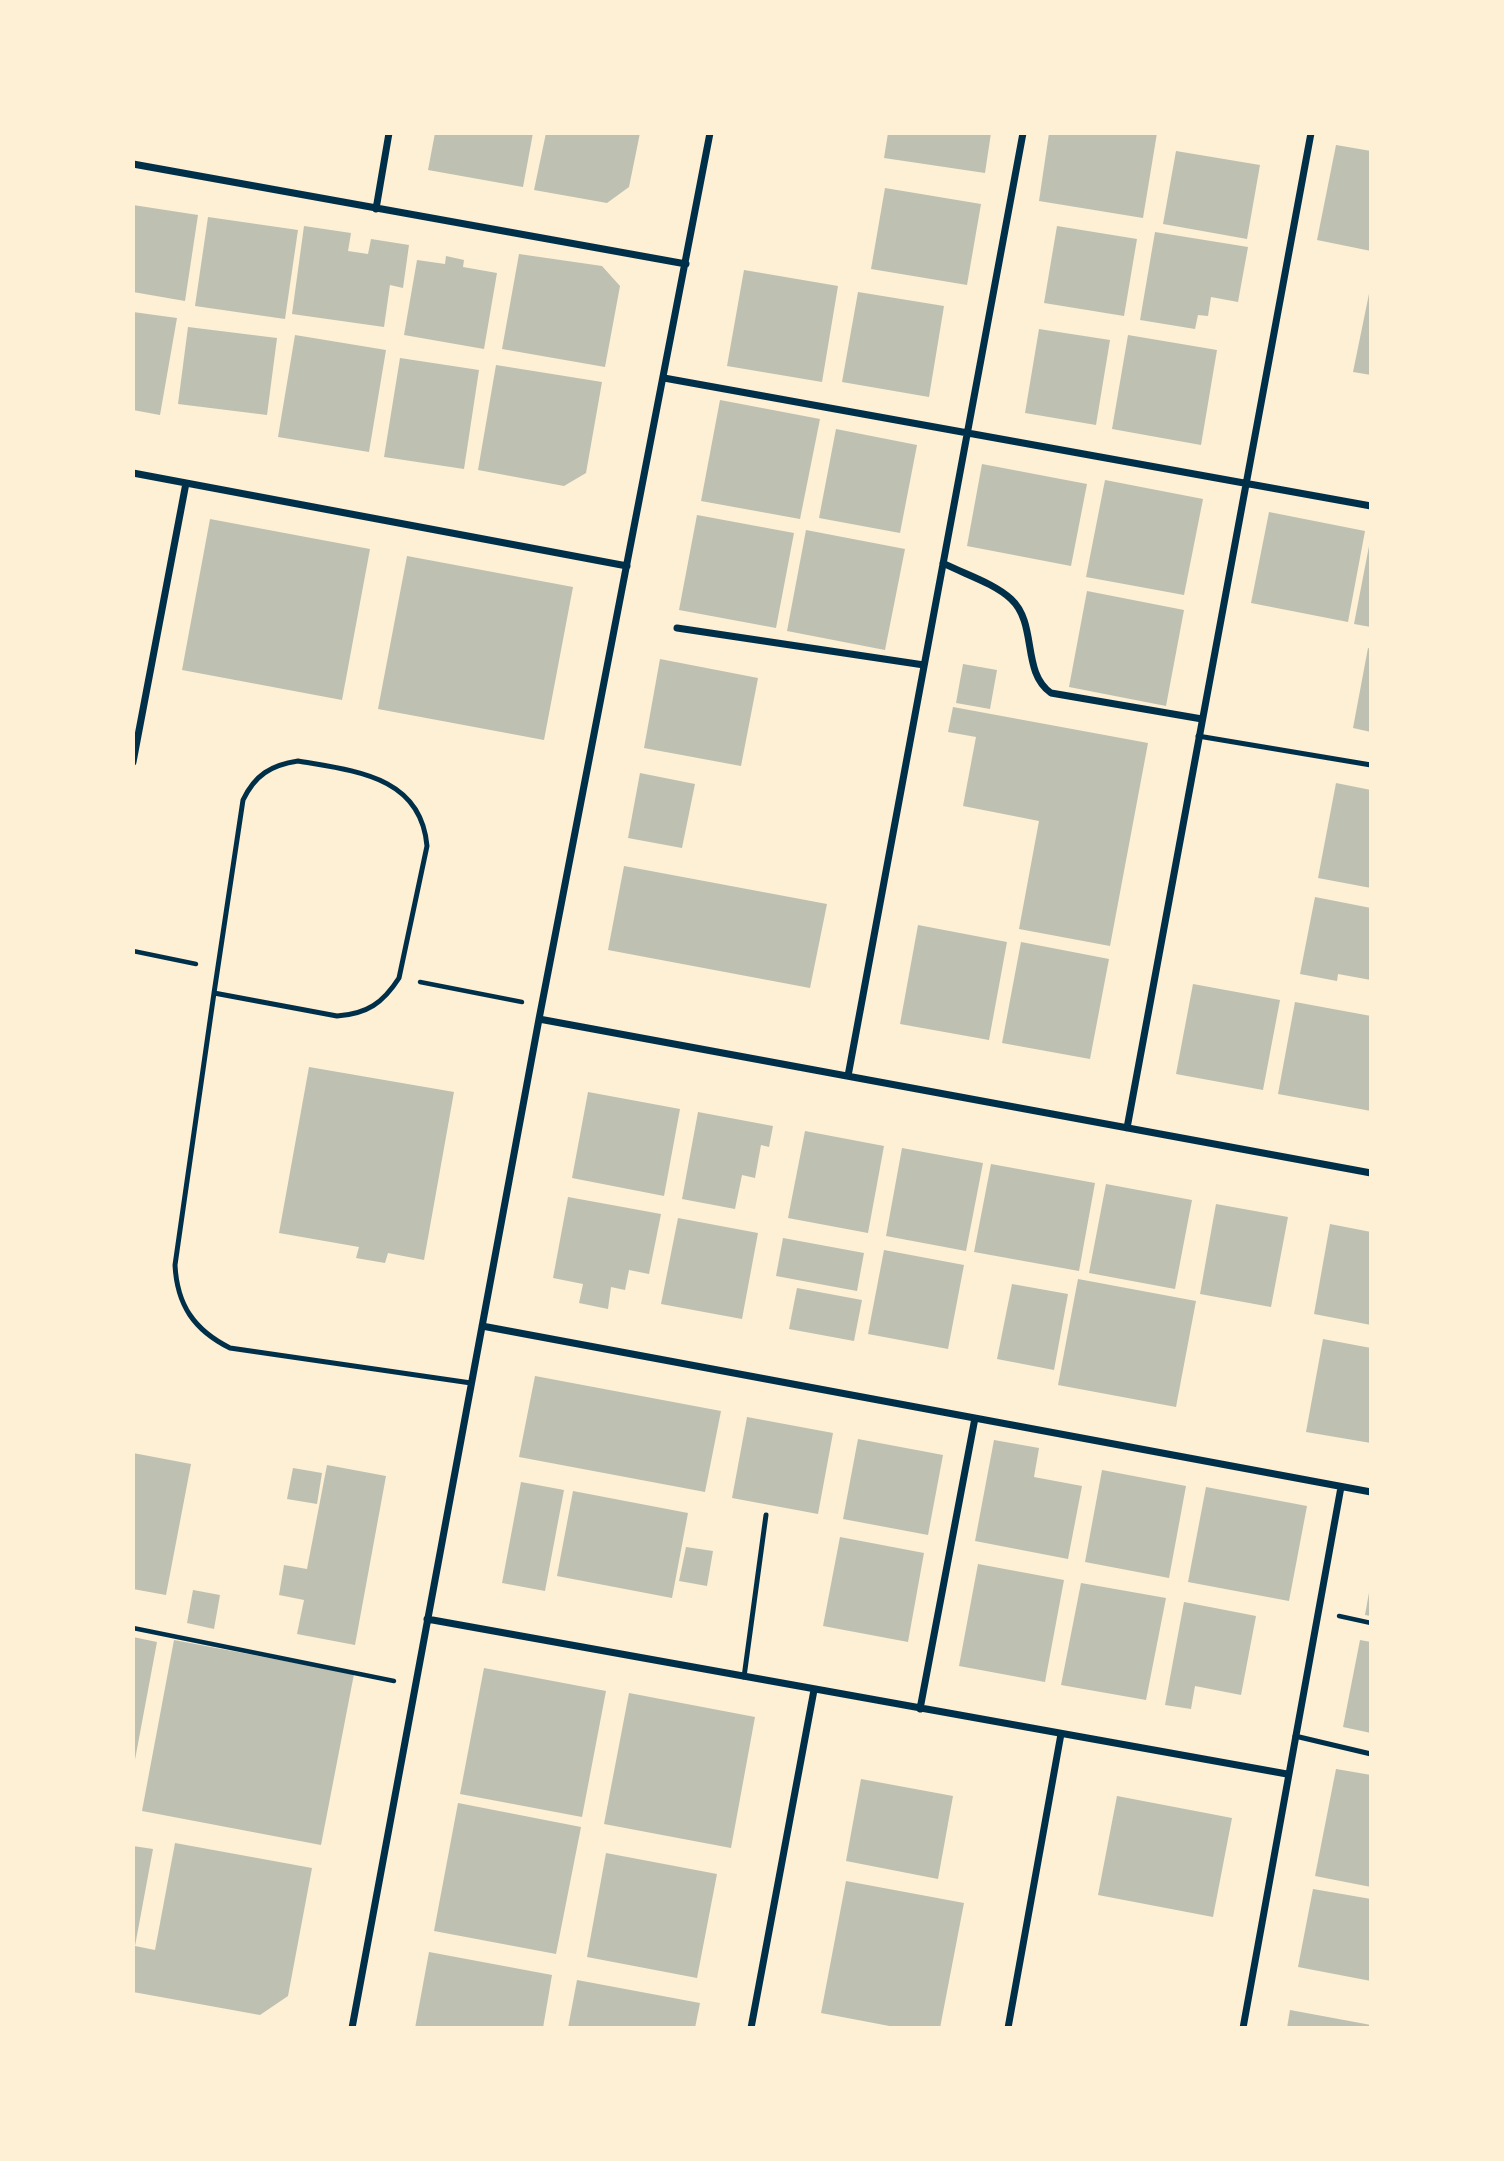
<!DOCTYPE html>
<html>
<head>
<meta charset="utf-8">
<style>
	body { margin:0 }
	#map { position:relative; width:1504px; height:2161px; overflow:hidden; background:#fdf0d5; font-family:"Open Sans",sans-serif }
	canvas { display:block }
	.frame { position:absolute; inset:0; border:135px solid #fdf0d5; pointer-events:none }
</style>
</head>
<body>
<div id="map">
<canvas width="1504" height="2161"></canvas>
<div class="frame"></div>
</div>
<script>
const c = document.querySelector('canvas').getContext('2d');
c.lineJoin = 'round';
function fill(path, color) { c.fillStyle = color; c.fill(path, 'evenodd'); }
function trace(path, color, width, dash) { c.strokeStyle = color; c.lineWidth = width; c.lineCap = dash ? 'butt' : 'round'; c.setLineDash(dash || []); c.stroke(path); }
const building = new Path2D(`
	M 435,133 L 533,133 L 523,187 L 428,170 Z
	M 546,133 L 640,133 L 629,187 L 607,203 L 534,190 Z
	M 888,133 L 991,133 L 985,173 L 884,158 Z
	M 1049,133 L 1157,133 L 1143,218 L 1039,201 Z
	M 1336,145 L 1371,151 L 1371,251 L 1317,240 Z
	M 1176,151 L 1260,165 L 1247,239 L 1163,224 Z
	M 885,188 L 981,204 L 967,285 L 871,269 Z
	M 133,205 L 198,215 L 185,301 L 133,292 Z
	M 208,217 L 298,230 L 285,319 L 195,306 Z
	M 304,226 L 351,233 L 348,251 L 368,254 L 371,239 L 409,245 L 403,288 L 390,285 L 384,327 L 292,314 Z
	M 1057,226 L 1137,239 L 1124,316 L 1044,303 Z
	M 1155,232 L 1248,247 L 1238,302 L 1211,297 L 1208,316 L 1198,315 L 1195,329 L 1140,320 Z
	M 519,254 L 602,266 L 620,286 L 605,367 L 502,349 Z
	M 446,256 L 464,260 L 463,267 L 497,273 L 484,349 L 404,335 L 417,260 L 445,264 Z
	M 744,270 L 838,286 L 822,382 L 727,366 Z
	M 1370,289 L 1371,289 L 1371,375 L 1353,372 Z
	M 858,292 L 944,306 L 929,397 L 842,382 Z
	M 133,312 L 177,318 L 160,415 L 133,410 Z
	M 188,327 L 277,338 L 267,415 L 178,404 Z
	M 1039,329 L 1110,340 L 1096,425 L 1025,413 Z
	M 295,335 L 386,350 L 369,452 L 278,437 Z
	M 1128,335 L 1217,350 L 1201,445 L 1112,429 Z
	M 400,358 L 479,370 L 464,469 L 384,457 Z
	M 496,365 L 602,382 L 586,473 L 564,486 L 478,470 Z
	M 720,400 L 820,419 L 800,519 L 701,501 Z
	M 836,429 L 917,445 L 900,533 L 819,518 Z
	M 982,464 L 1087,484 L 1071,566 L 967,546 Z
	M 1105,480 L 1203,499 L 1184,595 L 1086,577 Z
	M 1269,512 L 1365,531 L 1348,622 L 1251,603 Z
	M 697,515 L 794,533 L 776,628 L 679,610 Z
	M 210,519 L 370,549 L 342,700 L 182,670 Z
	M 806,530 L 905,549 L 885,650 L 787,631 Z
	M 1370,541 L 1371,541 L 1371,627 L 1354,624 Z
	M 407,556 L 573,587 L 544,740 L 378,709 Z
	M 1087,591 L 1184,610 L 1166,706 L 1069,687 Z
	M 1368,648 L 1371,649 L 1371,732 L 1353,728 Z
	M 660,659 L 758,678 L 741,766 L 644,748 Z
	M 963,664 L 997,670 L 990,709 L 956,703 Z
	M 953,707 L 1148,743 L 1110,946 L 1019,929 L 1039,821 L 963,806 L 976,737 L 948,732 Z
	M 640,773 L 695,784 L 682,848 L 628,838 Z
	M 1336,783 L 1371,790 L 1371,888 L 1318,878 Z
	M 624,866 L 827,904 L 810,988 L 608,950 Z
	M 1315,897 L 1371,908 L 1371,980 L 1338,974 L 1337,981 L 1300,974 Z
	M 918,925 L 1007,942 L 989,1040 L 900,1024 Z
	M 1021,942 L 1109,959 L 1090,1059 L 1002,1043 Z
	M 1193,984 L 1280,1000 L 1263,1090 L 1176,1074 Z
	M 1295,1002 L 1371,1016 L 1371,1111 L 1278,1094 Z
	M 309,1067 L 454,1092 L 424,1260 L 388,1253 L 385,1263 L 356,1258 L 359,1247 L 279,1233 Z
	M 588,1092 L 680,1109 L 664,1196 L 572,1178 Z
	M 698,1112 L 773,1126 L 769,1147 L 761,1145 L 755,1178 L 742,1175 L 735,1209 L 682,1199 Z
	M 805,1131 L 884,1146 L 868,1233 L 788,1218 Z
	M 902,1148 L 983,1163 L 966,1251 L 886,1236 Z
	M 991,1164 L 1095,1183 L 1079,1271 L 974,1252 Z
	M 1106,1184 L 1192,1200 L 1175,1289 L 1089,1273 Z
	M 568,1197 L 661,1214 L 649,1274 L 629,1270 L 625,1290 L 611,1287 L 608,1309 L 579,1303 L 583,1284 L 553,1278 Z
	M 1216,1204 L 1288,1217 L 1271,1307 L 1200,1294 Z
	M 678,1218 L 758,1233 L 742,1319 L 661,1304 Z
	M 1330,1224 L 1371,1232 L 1371,1325 L 1314,1314 Z
	M 783,1238 L 864,1253 L 857,1291 L 776,1276 Z
	M 884,1250 L 964,1265 L 948,1349 L 868,1334 Z
	M 1078,1279 L 1196,1301 L 1176,1407 L 1058,1385 Z
	M 1012,1284 L 1068,1294 L 1054,1370 L 997,1359 Z
	M 797,1288 L 862,1300 L 854,1341 L 789,1329 Z
	M 1323,1339 L 1371,1348 L 1371,1443 L 1306,1432 Z
	M 535,1376 L 721,1411 L 705,1492 L 519,1457 Z
	M 747,1417 L 833,1433 L 818,1514 L 732,1498 Z
	M 858,1439 L 943,1455 L 928,1535 L 843,1519 Z
	M 994,1440 L 1039,1448 L 1034,1477 L 1082,1486 L 1068,1559 L 975,1541 Z
	M 133,1453 L 191,1464 L 166,1595 L 133,1589 Z
	M 327,1465 L 386,1476 L 355,1645 L 297,1634 L 304,1600 L 279,1595 L 284,1565 L 307,1569 Z
	M 293,1468 L 322,1473 L 317,1504 L 287,1499 Z
	M 1102,1470 L 1186,1486 L 1169,1578 L 1085,1562 Z
	M 521,1482 L 564,1490 L 545,1591 L 502,1583 Z
	M 1206,1487 L 1307,1506 L 1289,1601 L 1188,1582 Z
	M 573,1491 L 688,1513 L 672,1598 L 557,1576 Z
	M 840,1537 L 924,1553 L 908,1642 L 823,1626 Z
	M 686,1547 L 713,1551 L 707,1586 L 679,1581 Z
	M 978,1564 L 1064,1580 L 1045,1682 L 959,1666 Z
	M 1081,1583 L 1166,1598 L 1146,1700 L 1061,1685 Z
	M 1370,1587 L 1371,1587 L 1371,1616 L 1365,1615 Z
	M 193,1590 L 220,1595 L 214,1629 L 187,1623 Z
	M 1184,1602 L 1256,1616 L 1241,1695 L 1195,1686 L 1191,1709 L 1165,1705 Z
	M 133,1637 L 157,1642 L 134,1765 L 133,1765 Z
	M 174,1640 L 354,1674 L 321,1845 L 142,1811 Z
	M 1360,1640 L 1371,1642 L 1371,1733 L 1343,1727 Z
	M 484,1668 L 606,1691 L 582,1817 L 460,1794 Z
	M 629,1693 L 755,1717 L 731,1848 L 604,1824 Z
	M 1336,1769 L 1371,1775 L 1371,1887 L 1315,1876 Z
	M 861,1779 L 953,1796 L 938,1879 L 846,1861 Z
	M 1117,1796 L 1232,1818 L 1213,1917 L 1098,1895 Z
	M 458,1803 L 581,1827 L 556,1954 L 434,1931 Z
	M 175,1843 L 312,1868 L 288,1996 L 260,2015 L 133,1992 L 133,1846 L 153,1849 L 135,1946 L 155,1950 Z
	M 606,1853 L 717,1874 L 697,1978 L 587,1957 Z
	M 846,1881 L 964,1903 L 940,2028 L 900,2028 L 821,2013 Z
	M 1313,1889 L 1371,1899 L 1371,1981 L 1298,1967 Z
	M 429,1952 L 552,1975 L 543,2028 L 415,2028 Z
	M 577,1980 L 700,2003 L 695,2028 L 568,2028 Z
	M 1290,2010 L 1371,2025 L 1371,2028 L 1287,2028 Z`);
const path = new Path2D(`
	M 133,951 L 196,964
	M 420,982 L 522,1002
	M 1339,1616 L 1371,1623
	M 133,1628 L 394,1681`);
const service = new Path2D(`
	M 1198,736 L 1371,765
	M 298,761 C 355,771 421,776 427,846 L 399,978 C 383,1003 367,1014 337,1016 L 214,993 L 243,800 C 255,775 271,765 298,761 Z
	M 214,993 L 175,1265 C 177,1305 194,1330 230,1348 L 471,1383
	M 744,1677 L 766,1515
	M 1295,1736 L 1371,1754`);
const minor = new Path2D(`
	M 133,164 L 686,264
	M 376,209 L 389,133
	M 664,378 L 1371,506
	M 133,473 L 627,566
	M 943,563 C 964,574 994,583 1011,599 C 1038,624 1021,672 1051,693 L 1202,719
	M 677,628 L 924,665
	M 133,762 L 186,483
	M 539,1019 L 1371,1173
	M 848,1076 L 1023,133
	M 1127,1128 L 1311,133
	M 482,1326 L 1371,1492
	M 427,1619 L 1287,1774
	M 920,1709 L 975,1418
	M 352,2028 L 539,1019 L 710,133
	M 751,2028 L 814,1690
	M 1008,2028 L 1061,1734
	M 1243,2028 L 1341,1487`);
fill(building, '#bec0b2');
trace(path, '#003049', 4.5);
trace(service, '#003049', 5);
trace(minor, '#003049', 7);
</script>
</body>
</html>
